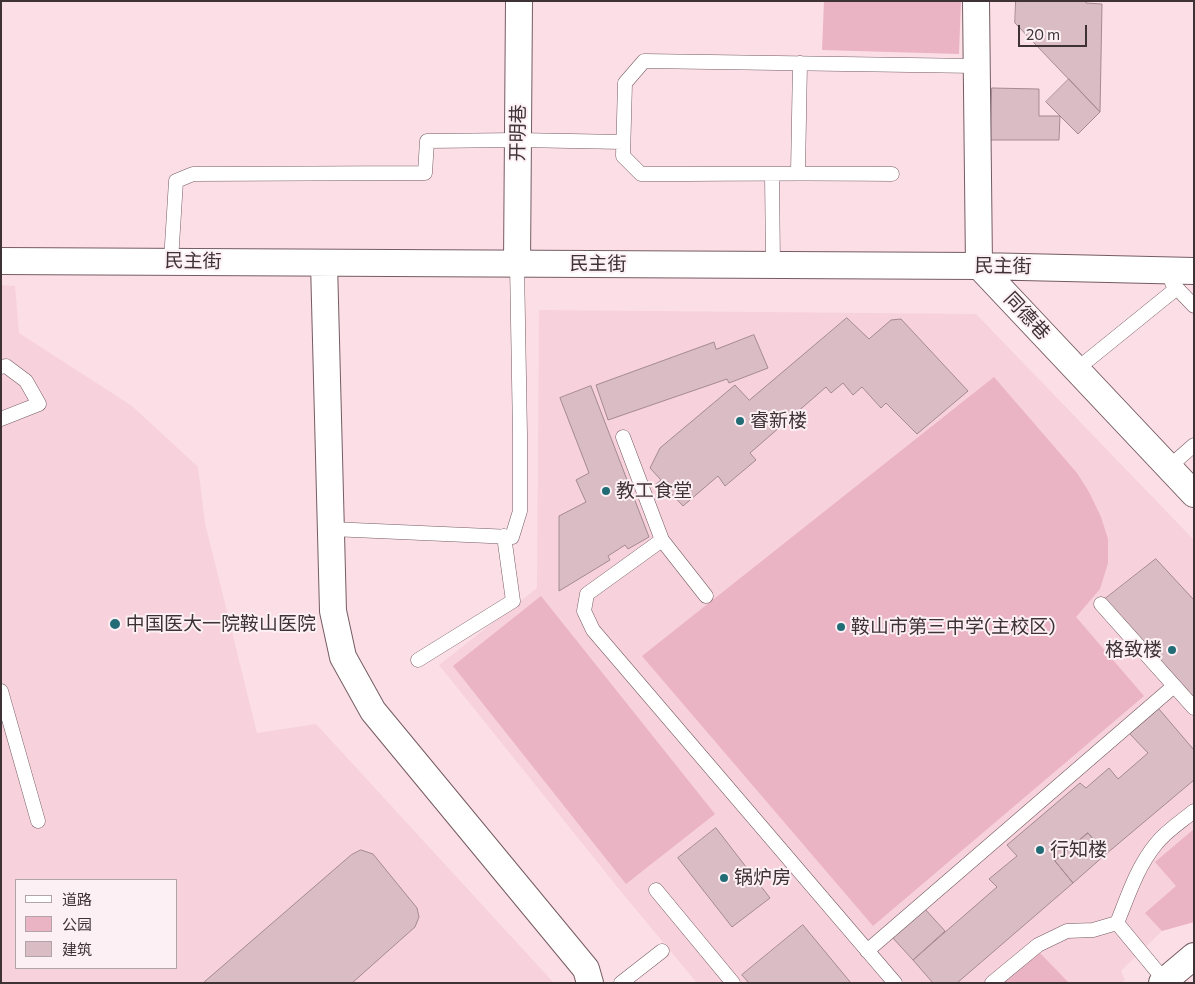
<!DOCTYPE html>
<html>
<head>
<meta charset="utf-8">
<style>
	body { margin:0 }
	#map { position:relative; width:1195px; height:984px; overflow:hidden; background:#fcdee6; font-family:Commissioner,"Noto Sans SC",sans-serif }
	canvas { display:block }
	.frame { position:absolute; inset:0; border:2px solid #3e3236; pointer-events:none }
	.legend { position:absolute; left:15px; top:879px; width:162px; height:90px; box-sizing:border-box; background:#fdf0f4; border:1px solid #b1a4a8; margin:0; padding:6px 9px; list-style:none; font-size:15px; color:#3e3236 }
	.legend li { display:flex; align-items:center; gap:10px; height:25px }
	.legend b { width:25px; border:1px solid #b1a4a8 }
	.scale { position:absolute; left:1018px; top:25px; width:69px; height:22px; box-sizing:border-box; border:2px solid #3e3236; border-top:0; padding-left:6px; font-size:15px; line-height:18px; white-space:nowrap; color:#3e3236; -webkit-text-stroke:4px #fdf0f4; paint-order:stroke }
</style>
</head>
<body>
<div id="map">
<canvas width="1195" height="984"></canvas>
<div class="frame"></div>
<ul class="legend">
<li><b style="height:6px;background:#fff"></b>道路</li>
<li><b style="height:14px;background:#ebb4c5"></b>公园</li>
<li><b style="height:14px;background:#d9bcc4"></b>建筑</li>
</ul>
<div class="scale">20 m</div>
</div>
<script>
const c = document.querySelector('canvas').getContext('2d');
c.lineJoin = 'round';
function fill(path, color) { c.fillStyle = color; c.fill(path, 'evenodd'); }
function trace(path, color, width, dash) { c.strokeStyle = color; c.lineWidth = width; c.lineCap = dash ? 'butt' : 'round'; c.setLineDash(dash || []); c.stroke(path); }
function drawText(font, color, halo, rows, align = 'center') {
  c.font = font + ' Commissioner,"Noto Sans SC",sans-serif'; c.lineWidth = 4; c.setLineDash([]); c.textBaseline = 'middle'; c.strokeStyle = halo; c.fillStyle = color; for (const [text, x, y, turn = 0] of rows) {
    c.save(); c.translate(x, y); c.rotate((+turn || 0) * Math.PI / 180); c.textAlign = isNaN(turn) ? turn : align; if (halo) c.strokeText(text, 0, 0); c.fillText(text, 0, 0); c.restore();
  }
}
const built = new Path2D(`
	M 1,285 L 15,286 L 19,333 L 132,406 L 198,467 L 205,523 L 257,733 L 316,724 L 553,982 L 551,983 L 1,983 ZM 16,880 L 176,880 L 176,968 L 16,968 Z
	M 539,310 L 976,314 L 1194,540 L 1194,922 L 1162,931 L 1121,971 L 1125,980 L 1121,983 L 697,983 L 623,894 L 439,665 L 537,588 Z`);
const green = new Path2D(`
	M 824,1 L 961,1 L 959,54 L 822,50 Z
	M 994,377 L 1077,473 L 1089,492 L 1101,517 L 1108,539 L 1108,563 L 1100,589 L 1076,617 L 1144,696 L 873,926 L 642,656 Z
	M 541,596 L 715,814 L 626,884 L 453,666 Z
	M 1194,829 L 1194,922 L 1162,931 L 1145,913 L 1176,886 L 1155,862 Z
	M 1040,953 L 1069,983 L 1003,983 Z`);
const building = new Path2D(`
	M 1016,1 L 1086,1 L 1086,3 L 1102,4 L 1100,112 L 1015,23 Z
	M 1069,79 L 1100,112 L 1078,134 L 1046,102 Z
	M 992,88 L 1039,89 L 1039,116 L 1060,116 L 1059,140 L 991,140 Z
	M 847,318 L 869,339 L 891,320 L 901,319 L 968,391 L 917,434 L 886,403 L 881,408 L 862,387 L 853,395 L 843,383 L 831,393 L 826,387 L 750,453 L 756,460 L 725,486 L 718,476 L 683,506 L 666,488 L 661,493 L 655,485 L 661,480 L 650,468 L 660,448 L 735,385 L 749,400 Z
	M 754,335 L 768,368 L 729,383 L 727,379 L 608,420 L 596,385 L 714,342 L 716,349 Z
	M 591,386 L 649,537 L 628,549 L 625,545 L 608,556 L 610,560 L 559,591 L 559,516 L 586,502 L 576,480 L 589,473 L 560,398 Z
	M 1156,559 L 1194,600 L 1194,699 L 1105,599 Z
	M 1159,709 L 1194,750 L 1194,780 L 1106,854 L 1088,833 L 1055,861 L 1073,883 L 957,983 L 933,983 L 913,960 L 997,887 L 989,879 L 1017,856 L 1007,845 L 1080,783 L 1086,788 L 1109,768 L 1118,779 L 1148,753 L 1130,734 Z
	M 716,828 L 770,898 L 732,927 L 678,858 Z
	M 1088,833 L 1106,854 L 1073,883 L 1055,861 Z
	M 361,850 L 373,854 L 417,908 L 419,917 L 415,927 L 352,983 L 203,983 L 351,855 Z
	M 924,908 L 945,931 L 913,960 L 892,937 Z
	M 803,925 L 851,983 L 749,983 L 742,975 Z`);
const lane = new Path2D(`
	M 798,172 L 800,63
	M 772,174 L 773,265
	M 892,174 C 808,173 725,174 641,174 L 623,156 L 625,83 L 644,61 L 976,66
	M 171,261 L 176,181 L 193,174 L 425,173 L 427,141 L 518,140 L 623,142
	M 1172,283 L 1194,306
	M 1,367 L 6,366 L 26,381 L 39,404 L 1,419
	M 1077,369 L 1177,288
	M 623,437 L 662,540 L 587,594 L 584,611 L 593,630 L 895,983
	M 1169,467 L 1194,445
	M 331,529 L 512,537 L 520,511 L 520,435 L 517,264
	M 662,540 L 706,596
	M 1101,604 L 1194,708
	M 418,660 L 513,601 L 504,536
	M 1,691 L 38,821
	M 656,890 L 733,983
	M 1117,923 C 1128,896 1137,867 1156,844 C 1166,831 1182,821 1194,811
	M 1117,923 L 1165,981
	M 867,951 L 1174,686
	M 621,983 L 662,951
	M 992,983 L 1038,945 L 1067,931 L 1093,930 L 1117,923`);
const street = new Path2D(`
	M 976,1 L 979,266 L 1194,494
	M 1,261 L 979,266 L 1194,271
	M 324,263 L 333,611 L 343,657 L 373,711 L 586,969 L 590,983
	M 517,264 L 519,1
	M 1162,983 L 1194,956`);
const markers = [
	[740,421,5,"#226c76"],
	[606,491,5,"#226c76"],
	[115,624,6,"#226c76"],
	[841,627,5,"#226c76"],
	[1172,650,5,"#226c76"],
	[1040,850,5,"#226c76"],
	[724,878,5,"#226c76"]
];
const streetNames = [
	["开明巷",518,133,-89],
	["民主街",193,261,1],
	["民主街",598,264],
	["民主街",1003,266,1],
	["同德巷",1027,316,47]
];
const poiNames = [
	["睿新楼",750,421],
	["教工食堂",616,491],
	["中国医大一院鞍山医院",126,624],
	["鞍山市第三中学(主校区)",851,627],
	["格致楼",1162,650,"right"],
	["行知楼",1050,850],
	["锅炉房",734,878]
];
fill(built, '#f7d1dc');
fill(green, '#ebb4c5');
fill(building, '#d9bcc4');
trace(building, '#a58a92', 1);
trace(lane, '#755c63', 15);
trace(street, '#755c63', 28);
trace(lane, '#fff', 14);
trace(street, '#fff', 26);
for (const [x, y, r, color] of markers) { const dot = new Path2D(); dot.arc(x, y, r, 0, 2 * Math.PI); c.fillStyle = color; c.fill(dot); trace(dot, '#fdf0f4', 2); }
drawText('19px', '#3e3236', '#fdf0f4', streetNames);
drawText('19px', '#3e3236', '#fdf0f4', poiNames, 'left');
</script>
</body>
</html>
